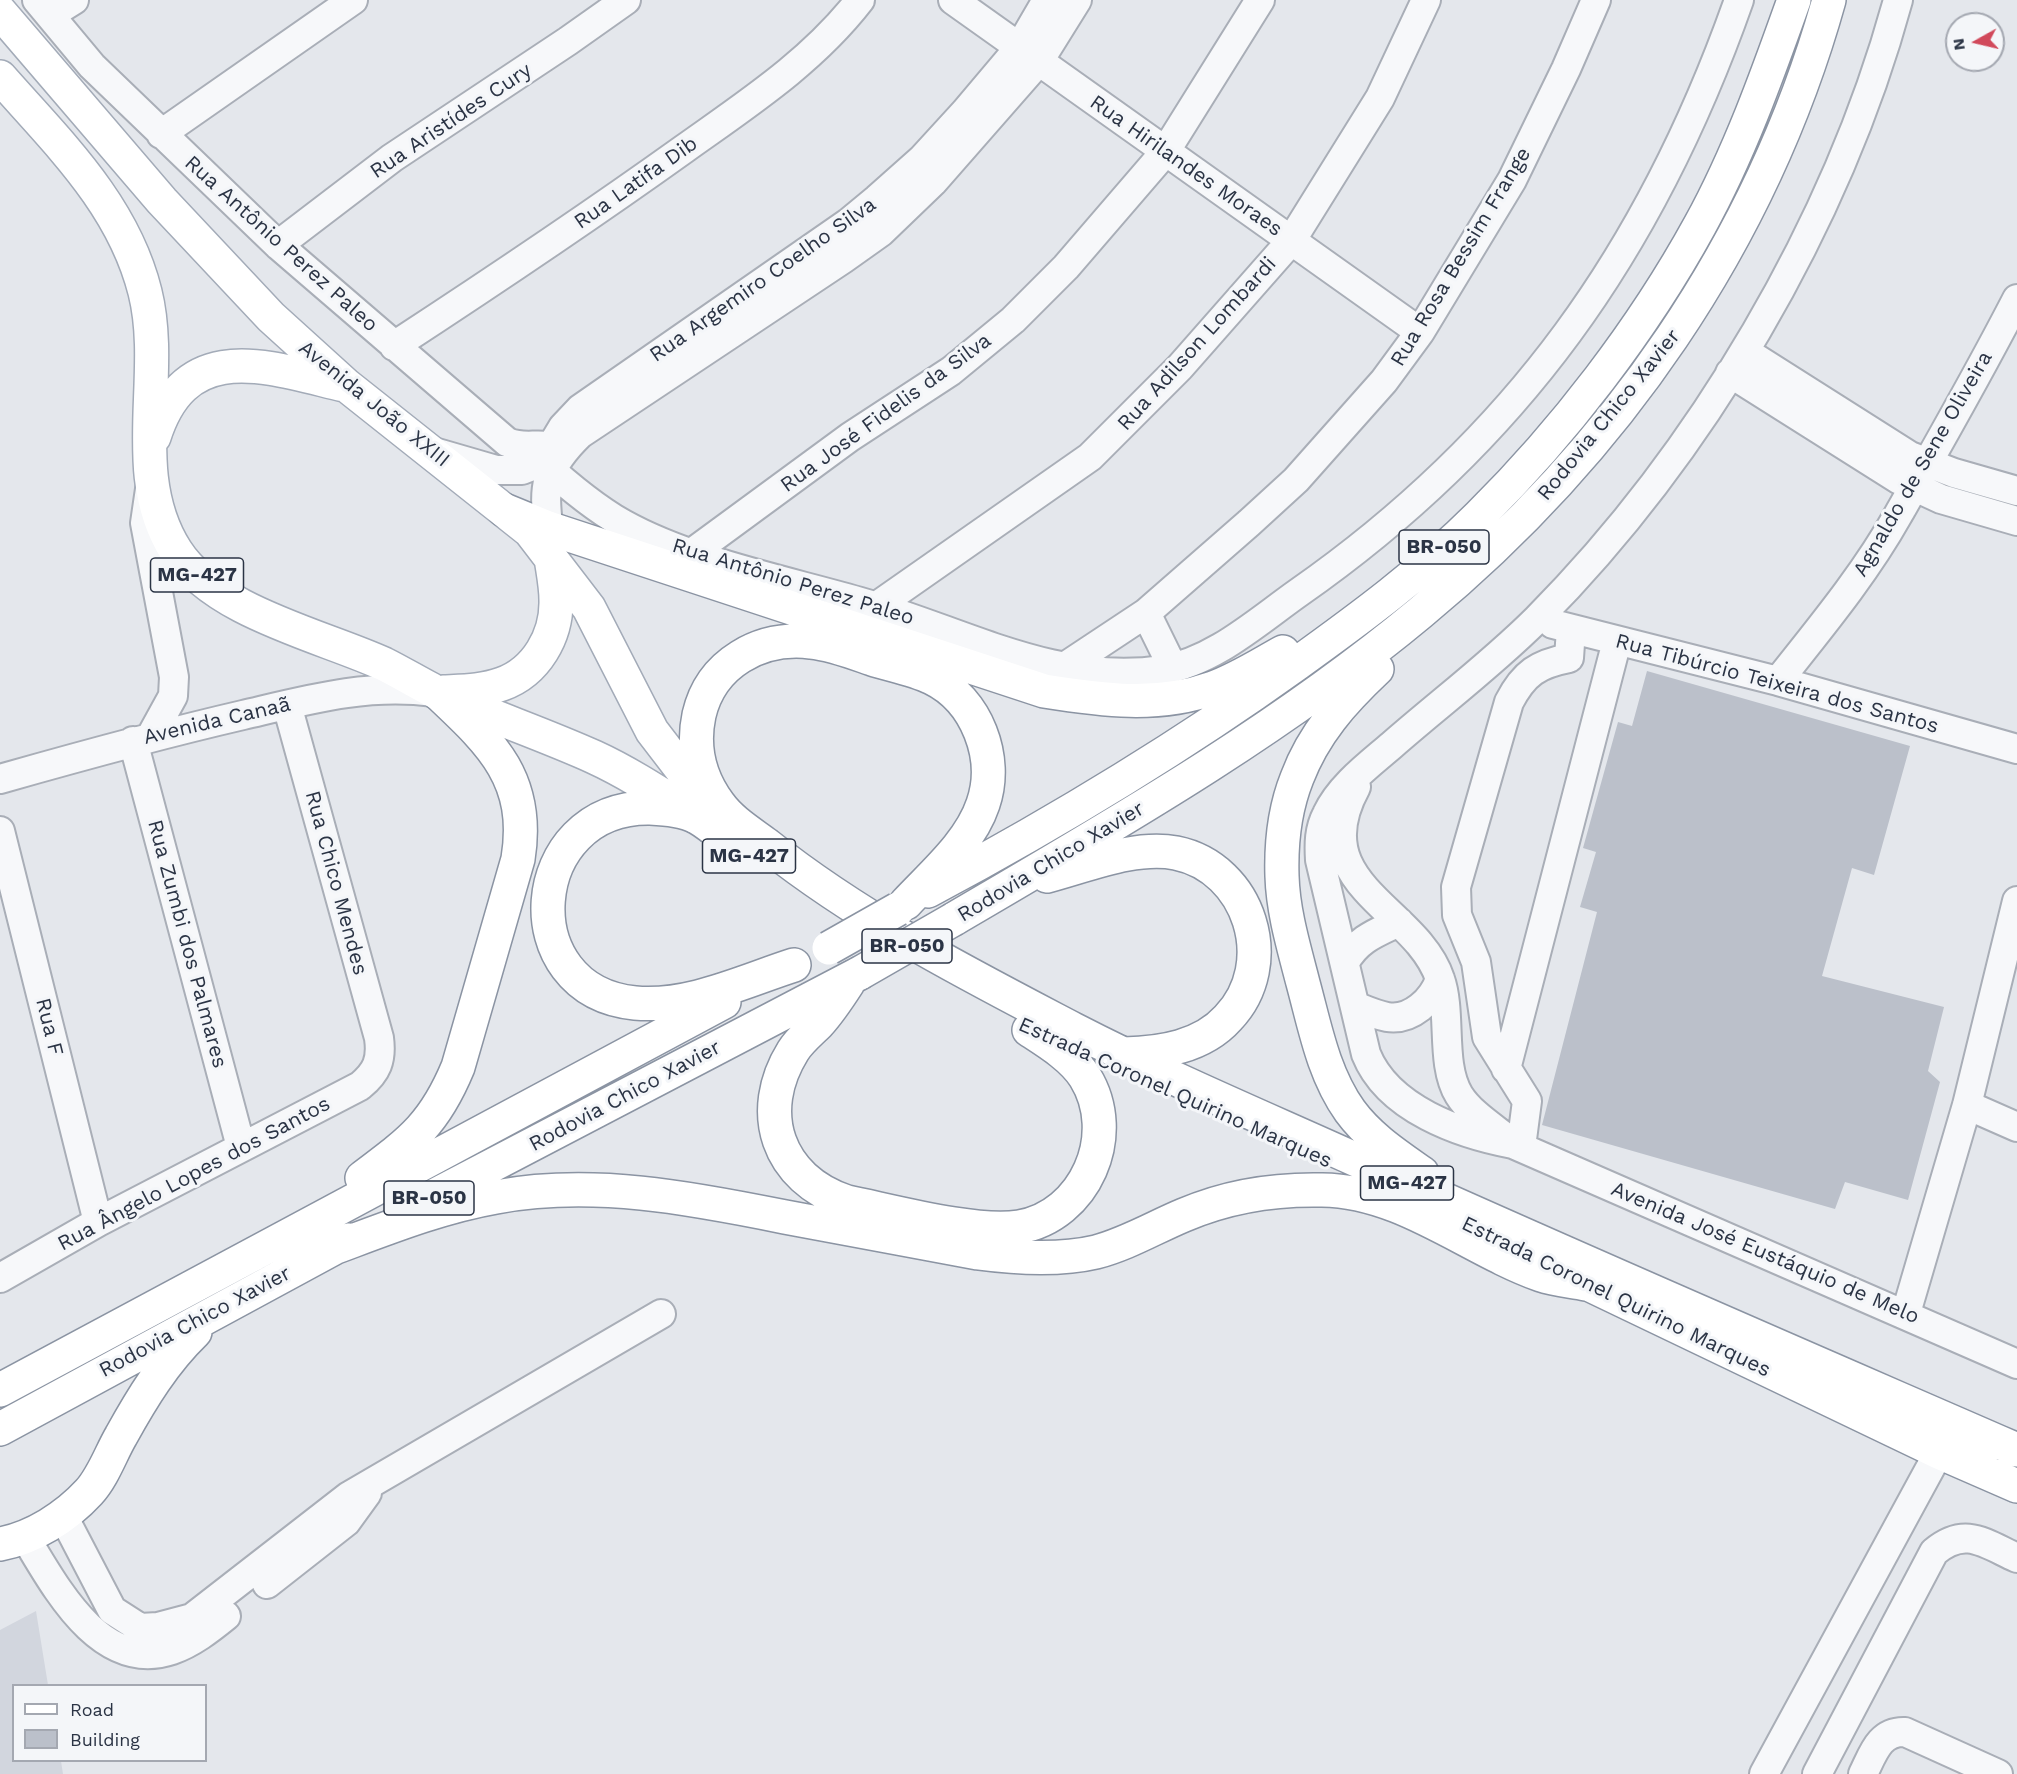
<!DOCTYPE html>
<html>
<head>
<meta charset="utf-8">
<style>
	body { margin:0 }
	#map { position:relative; width:2017px; height:1774px; overflow:hidden; background:#e4e7ec; font-family:"Work Sans",sans-serif }
	canvas { display:block }
	.legend { position:absolute; left:12px; top:1684px; width:195px; height:78px; box-sizing:border-box; background:#f4f6f9; border:2px solid #a4a8b1; margin:0; padding:8px 10px; list-style:none; font-size:18px; color:#2b3445 }
	.legend li { display:flex; align-items:center; gap:12px; height:30px }
	.legend b { width:30px; border:2px solid #a4a8b1 }
	.north { position:absolute; left:1945px; top:12px; width:60px; height:60px; box-sizing:border-box; background:#f4f6f9; border:2px solid #a4a8b1; border-radius:50%; rotate:262deg; font-size:16px; font-weight:700; line-height:24px; text-align:center; color:#2b3445 }
	.north::after { content:''; display:block; margin:auto; width:21px; height:27px; background:#d1495b; clip-path:polygon(50% 0,100% 100%,50% 72%,0 100%) }
</style>
</head>
<body>
<div id="map">
<canvas width="2017" height="1774"></canvas>
<ul class="legend">
<li><b style="height:8px;background:#fff"></b>Road</li>
<li><b style="height:16px;background:#bbc0ca"></b>Building</li>
</ul>
<div class="north">N</div>
</div>
<script>
const c = document.querySelector('canvas').getContext('2d');
c.lineJoin = 'round';
function fill(path, color) { c.fillStyle = color; c.fill(path, 'evenodd'); }
function trace(path, color, width, dash) { c.strokeStyle = color; c.lineWidth = width; c.lineCap = dash ? 'butt' : 'round'; c.setLineDash(dash || []); c.stroke(path); }
function drawText(font, color, halo, rows, align = 'center') {
  c.font = font + ' "Work Sans",sans-serif'; c.lineWidth = 6; c.setLineDash([]); c.textBaseline = 'middle'; c.strokeStyle = halo; c.fillStyle = color; for (const [text, x, y, turn = 0] of rows) {
    c.save(); c.translate(x, y); c.rotate((+turn || 0) * Math.PI / 180); c.textAlign = isNaN(turn) ? turn : align; if (halo) c.strokeText(text, 0, 0); c.fillText(text, 0, 0); c.restore();
  }
}
const built = new Path2D(`
	M 36,1611 L 48,1685 L 14,1686 L 14,1760 L 61,1761 L 63,1774 L 0,1774 L 0,1630 Z`);
const building = new Path2D(`
	M 1647,671 L 1910,746 L 1874,875 L 1852,868 L 1822,976 L 1944,1007 L 1928,1071 L 1940,1082 L 1908,1200 L 1845,1182 L 1835,1209 L 1542,1125 L 1597,912 L 1580,907 L 1596,852 L 1583,848 L 1618,722 L 1632,726 Z`);
const minor = new Path2D(`
	M 37,0 L 92,66 L 278,245 L 507,442 C 526,451 545,439 562,452
	M 953,0 L 1420,332
	M 1898,0 C 1837,224 1701,454 1537,619 C 1492,664 1440,703 1392,745 C 1370,764 1340,786 1327,814 C 1319,829 1319,844 1320,860 L 1366,1054 C 1388,1109 1460,1134 1513,1144 L 2017,1364
	M 50,15 L 74,0
	M 161,134 L 353,0
	M 278,245 L 392,158 L 568,41 L 626,0
	M 394,346 C 492,282 589,217 684,149 C 747,104 812,62 860,0
	M 1746,352 L 1910,456 L 1954,473 L 2017,491
	M 1730,373 L 1898,479 L 1941,499 L 2017,521
	M 434,452 L 496,470 L 522,470 L 542,462 L 563,427 L 580,409 L 848,223 L 877,199 L 922,159 L 965,112 L 1019,48 L 1047,0
	M 542,462 C 566,484 595,508 623,524 C 691,562 789,581 864,603 C 963,631 1056,686 1162,670 C 1213,662 1257,622 1298,593 C 1517,440 1651,250 1739,0
	M 150,489 L 145,523 L 174,677 L 173,696 L 151,736
	M 550,548 C 546,494 536,477 580,434 L 843,259 L 881,232 L 933,182 L 1039,61 L 1077,0
	M 692,553 L 850,437 L 951,371 L 1013,320 L 1066,267 L 1165,152 L 1260,0
	M 877,606 L 1090,457 L 1180,367 L 1291,241 L 1380,98 L 1426,0
	M 1146,613 L 1173,668
	M 1553,624 L 1778,681 L 2017,749
	M 1063,668 L 1146,613 L 1249,523 L 1296,480 L 1384,381 L 1420,332 L 1512,180 L 1566,69 L 1596,0
	M 1778,681 C 1820,628 1865,574 1898,515 C 1939,443 1979,373 2017,299
	M 133,741 L 241,1147
	M 0,779 C 81,756 161,734 243,715 C 307,700 367,683 433,692
	M 1356,787 C 1302,885 1417,908 1440,979 C 1452,1013 1440,1064 1459,1095 C 1470,1113 1494,1128 1510,1141
	M 0,831 L 98,1222
	M 1345,962 C 1358,939 1376,933 1399,922
	M 1355,1006 C 1365,1010 1376,1015 1387,1017 C 1411,1021 1433,1000 1440,979
	M 1506,1069 L 1617,641
	M 1967,1105 L 2017,1127
	M 1521,1147 L 1527,1101 L 1487,1037 L 1476,962 L 1457,915 L 1456,887 L 1509,702 C 1524,673 1538,664 1569,658 L 1571,629
	M 0,1278 L 98,1222 L 360,1086 C 377,1072 382,1060 379,1038 L 287,705
	M 1906,1313 L 1967,1105 L 2017,901
	M 62,1514 L 112,1610 L 140,1628 L 158,1627 L 192,1618 L 349,1496 L 661,1314
	M 25,1537 C 55,1586 100,1674 172,1650 C 192,1643 210,1629 226,1616
	M 267,1584 L 346,1522 L 367,1493
	M 1764,1774 L 1939,1452
	M 1817,1774 L 1934,1552 C 1965,1526 1984,1543 2017,1558
	M 1863,1774 C 1873,1754 1879,1731 1905,1732 L 1998,1774`);
const major = new Path2D(`
	M 0,12 L 162,201 L 271,317 L 346,385 L 530,531 L 589,608 L 652,731 L 685,774 L 717,805
	M 0,77 C 58,143 123,204 145,292 C 166,376 126,473 176,551 C 215,612 320,635 384,664 C 402,673 420,684 438,693 C 489,716 543,734 594,757 C 629,773 662,795 695,816
	M 154,437 C 186,336 267,367 344,385
	M 443,692 C 462,691 483,691 502,684 C 536,672 557,636 556,600 C 556,586 553,572 551,558`);
const highway = new Path2D(`
	M 504,510 L 548,528 L 1044,691 C 1101,700 1158,708 1213,688 C 1238,679 1261,664 1283,652
	M 1377,669 C 1343,701 1314,733 1297,778 C 1285,808 1281,844 1282,876 C 1283,912 1294,948 1303,983 C 1315,1027 1323,1073 1350,1111 C 1369,1137 1395,1154 1422,1173
	M 738,848 C 725,839 712,826 698,818 C 684,810 665,809 649,808 C 524,807 510,991 635,1003 C 689,1008 744,981 794,965
	M 1047,876 C 1086,866 1135,845 1176,853 C 1250,868 1280,964 1228,1018 C 1202,1047 1161,1053 1124,1054
	M 928,891 C 1055,823 1178,749 1295,665 C 1359,619 1423,572 1479,516 C 1563,433 1643,329 1700,225 C 1739,154 1767,76 1794,0
	M 906,903 C 933,874 970,843 983,804 C 999,758 977,700 932,678 C 914,669 891,665 872,659 C 852,652 832,644 811,642 C 760,636 711,663 699,715 C 692,748 699,777 719,804 C 731,821 751,833 767,845 C 860,919 968,974 1073,1029 C 1170,1079 1271,1121 1370,1166 C 1585,1263 1801,1356 2017,1450
	M 954,919 C 1114,825 1277,732 1420,613 C 1615,452 1761,243 1829,0
	M 848,983 C 839,997 830,1011 818,1024 C 810,1032 799,1041 793,1051 C 755,1112 777,1179 847,1202 C 892,1211 976,1234 1019,1227 C 1085,1216 1121,1135 1085,1077 C 1072,1057 1049,1043 1029,1030
	M 362,1178 C 411,1141 434,1125 458,1067 L 518,859 C 531,779 491,743 438,693
	M 422,1202 L 860,973
	M 331,1249 C 385,1229 439,1207 496,1197 C 592,1179 691,1198 785,1217 C 849,1229 914,1241 978,1253 C 1016,1258 1058,1261 1096,1252 C 1127,1244 1155,1227 1184,1215 C 1228,1196 1275,1189 1322,1190 C 1403,1191 1468,1249 1541,1275 C 1556,1280 1571,1281 1586,1284
	M 1580,1280 L 1939,1452 L 2017,1486
	M 0,1390 L 724,1002
	M 0,1429 L 349,1240
	M 0,1544 C 33,1538 66,1517 89,1492 C 103,1477 111,1453 121,1436 C 142,1398 164,1362 195,1332`);
const highwayBridge = new Path2D(`
	M 829,948 L 898,909
	M 860,973 L 954,919`);
const shields = [
	[1444,547,90],
	[197,575,93],
	[749,856,93],
	[907,946,90],
	[1407,1183,93],
	[429,1198,90]
];
const shieldNames = [
	["BR-050",1444,547],
	["MG-427",197,575],
	["MG-427",749,856],
	["BR-050",907,946],
	["MG-427",1407,1183],
	["BR-050",429,1198]
];
const streetNames = [
	["Rua Aristídes Cury",451,121,-34],
	["Rua Hirilandes Moraes",1186,166,35],
	["Rua Latifa Dib",636,183,-35],
	["Rua Antônio Perez Paleo",281,244,42],
	["Rua Rosa Bessim Frange",1461,257,-59],
	["Rua Argemiro Coelho Silva",763,280,-35],
	["Rua Adilson Lombardi",1197,344,-48],
	["Avenida João XXIII",374,404,39],
	["Rua José Fidelis da Silva",886,413,-36],
	["Rodovia Chico Xavier",1609,415,-51],
	["Agnaldo de Sene Oliveira",1923,464,-60],
	["Rua Antônio Perez Paleo",793,582,17],
	["Rua Tibúrcio Teixeira dos Santos",1777,684,15],
	["Avenida Canaã",217,721,-13],
	["Rodovia Chico Xavier",1051,862,-31],
	["Rua Chico Mendes",336,883,75],
	["Rua Zumbi dos Palmares",187,944,75],
	["Rua F",49,1027,76],
	["Estrada Coronel Quirino Marques",1175,1093,24],
	["Rodovia Chico Xavier",625,1096,-28],
	["Rua Ângelo Lopes dos Santos",194,1174,-28],
	["Avenida José Eustáquio de Melo",1765,1253,23],
	["Estrada Coronel Quirino Marques",1616,1297,26],
	["Rodovia Chico Xavier",195,1322,-28]
];
fill(built, '#d2d6de');
fill(building, '#bbc0ca');
trace(minor, '#a9aeb7', 32);
trace(major, '#a3abb8', 36);
trace(highway, '#8b94a3', 36);
trace(minor, '#f7f8fa', 28);
trace(major, '#fff', 33);
trace(highway, '#fff', 33);
trace(highwayBridge, '#8b94a3', 36, []);
trace(highwayBridge, '#fff', 33);
for (const [x, y, w] of shields) { const box = new Path2D(); box.roundRect(x - w / 2, y - 17, w, 34, 4.5); c.fillStyle = '#f4f6f9'; c.fill(box); trace(box, '#2b3445', 1.5); }
drawText('bold 20px', '#2b3445', null, shieldNames);
drawText('21px', '#2b3445', '#f4f6f9', streetNames);
</script>
</body>
</html>
